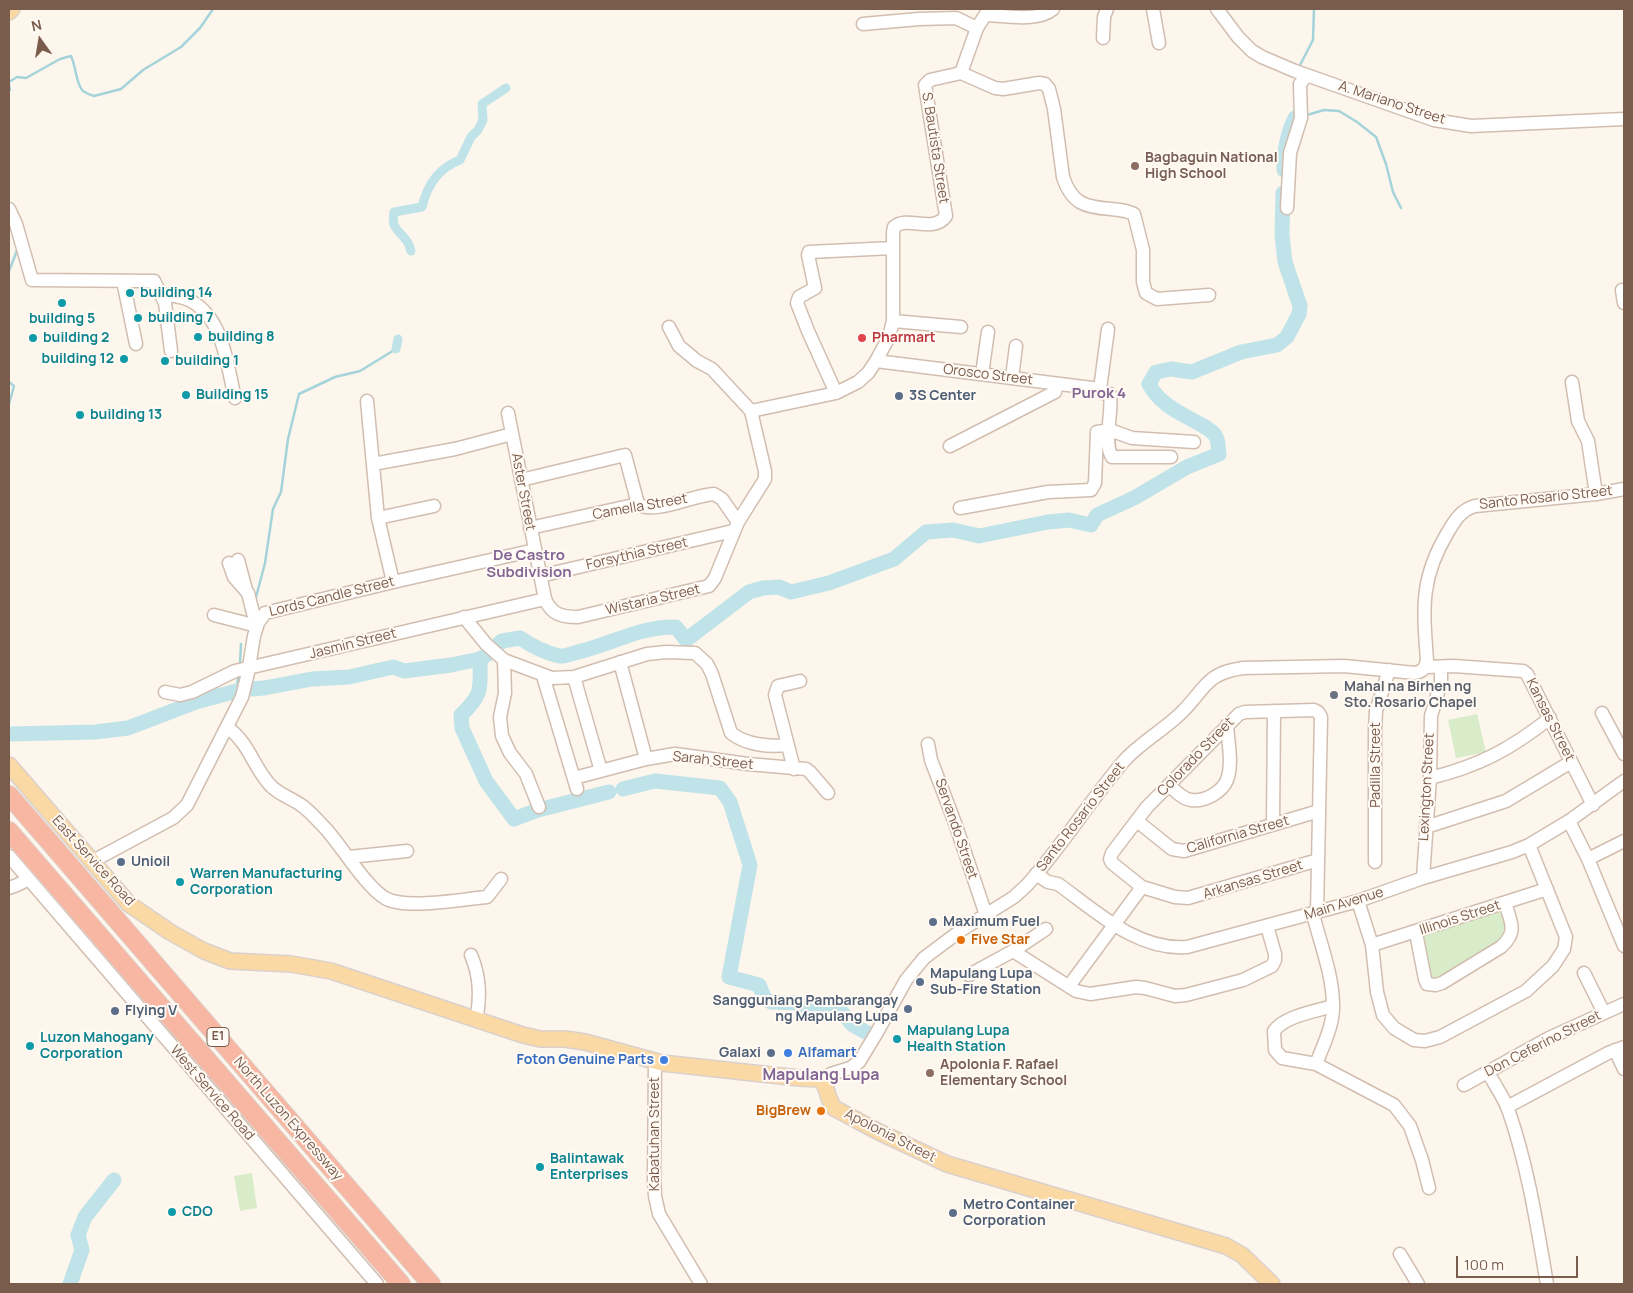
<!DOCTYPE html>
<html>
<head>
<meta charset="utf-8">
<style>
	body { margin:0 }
	#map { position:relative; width:1633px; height:1293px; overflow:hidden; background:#fdf6ec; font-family:Manrope,sans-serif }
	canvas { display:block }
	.frame { position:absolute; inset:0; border:10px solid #7a5c4d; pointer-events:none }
	.north { position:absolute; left:15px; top:15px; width:50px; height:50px; -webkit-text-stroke:4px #fffaf3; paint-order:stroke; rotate:347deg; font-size:14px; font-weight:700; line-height:20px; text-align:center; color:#7a5c4d }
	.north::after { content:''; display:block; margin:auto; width:18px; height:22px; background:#7a5c4d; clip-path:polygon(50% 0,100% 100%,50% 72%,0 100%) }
	.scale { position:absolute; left:1456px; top:1256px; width:122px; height:22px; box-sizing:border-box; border:2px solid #7a5c4d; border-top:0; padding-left:6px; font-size:15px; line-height:18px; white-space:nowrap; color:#7a5c4d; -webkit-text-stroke:4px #fffaf3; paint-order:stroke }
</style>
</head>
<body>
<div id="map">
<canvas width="1633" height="1293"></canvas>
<div class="frame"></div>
<div class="north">N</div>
<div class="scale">100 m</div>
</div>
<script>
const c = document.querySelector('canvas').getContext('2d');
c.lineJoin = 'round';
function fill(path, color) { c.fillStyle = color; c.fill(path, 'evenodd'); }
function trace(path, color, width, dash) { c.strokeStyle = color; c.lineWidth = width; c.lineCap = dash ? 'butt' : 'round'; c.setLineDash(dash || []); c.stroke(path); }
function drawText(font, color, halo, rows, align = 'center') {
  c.font = font + ' Manrope,sans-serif'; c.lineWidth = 4; c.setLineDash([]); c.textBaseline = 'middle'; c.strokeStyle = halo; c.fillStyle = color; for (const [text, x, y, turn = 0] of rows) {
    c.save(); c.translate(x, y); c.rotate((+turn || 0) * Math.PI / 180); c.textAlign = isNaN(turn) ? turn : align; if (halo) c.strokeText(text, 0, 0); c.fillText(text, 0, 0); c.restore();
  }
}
const green = new Path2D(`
	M 1477,714 L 1486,752 L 1456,758 L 1448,720 Z
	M 1504,905 L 1510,923 L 1500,946 L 1432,983 L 1418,934 Z
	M 252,1173 L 257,1208 L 240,1211 L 234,1176 Z`);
const stream = new Path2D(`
	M 1299,67 L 1313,40 L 1314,9
	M 9,82 L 17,77 L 26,78 L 60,59 L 71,56 C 76,66 76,85 83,91 C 86,93 91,95 94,96 L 121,89 L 143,70 L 181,47 L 200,28 L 213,9
	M 9,85 L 10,90
	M 1307,115 L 1324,110 L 1339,111 L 1357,122 L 1376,137 L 1386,164 L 1393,192 L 1401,208
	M 9,271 L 18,248
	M 9,382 L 14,386 L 9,404
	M 255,601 L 265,563 L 273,509 L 281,492 L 288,439 L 299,394 L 335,377 L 360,371 L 396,349
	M 240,664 L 241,644
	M 236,690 L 239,674`);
const canal = new Path2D(`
	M 411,251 C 410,248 409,243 406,240 C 398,229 391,229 394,212 L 422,207 C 427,186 438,168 460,160 L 471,137 L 478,130 L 483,120 L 482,104 L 506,88
	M 396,349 L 398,339`);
const river = new Path2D(`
	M 1284,170 C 1284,151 1287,134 1295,118 L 1299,116
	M 495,647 L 502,641 L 520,638 C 532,646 546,653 559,656 C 566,657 575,652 582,651 C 613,643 643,626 676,627 L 686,640 L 749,592 L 763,588 L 779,587 L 791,592 L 829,583 L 894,559 L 926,532 L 953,530 L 979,536 L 1048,522 L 1069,520 L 1091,525 L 1097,515 L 1134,498 L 1187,467 L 1219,454 C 1218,448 1219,440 1215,435 C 1211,430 1204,426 1198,423 C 1180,413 1159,404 1149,384 L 1156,372 L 1171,369 L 1192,372 L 1241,352 L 1277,345 L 1287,337 L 1299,314 L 1300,306 L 1285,262 L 1282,235 L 1283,193
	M 480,659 C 480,688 484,693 461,715 L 462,728 L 486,781 L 514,819 L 538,810 L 609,792
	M 250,689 L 264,688 L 312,679 L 349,677 L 393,667 L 404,671 L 451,665 L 480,659 L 488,654
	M 9,734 L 95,732 L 128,728 L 196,702 L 240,690
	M 623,789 L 655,781 L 720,788 L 730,802 L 750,865 L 729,977 L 759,985 L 765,999 L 771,1002 L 795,1003 L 818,1010 L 839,1009 L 853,1025 L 871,1035
	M 70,1284 L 82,1250 L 78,1235 L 85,1217 L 114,1180`);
const minor = new Path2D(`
	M 989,9 L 977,28 L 961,73 L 995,88 L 1003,89 L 1039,83 L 1045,84 L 1049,89 L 1054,109 L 1063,177 C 1072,204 1085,207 1111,209 C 1119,210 1126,210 1134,214 L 1143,250 L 1143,282 L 1146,293 L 1157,299 L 1209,295
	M 1153,9 L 1159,43
	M 1217,9 L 1238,37 L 1252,51 L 1262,57 L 1295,71 L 1434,120 L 1471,126 L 1624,119
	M 987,15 C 1005,16 1038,22 1053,9
	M 863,24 L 919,19 L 956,18 L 977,28
	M 1103,38 L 1104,17 L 1107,9
	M 1287,208 L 1290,153 L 1301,118 L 1300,84 L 1307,75
	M 9,209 L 16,224 L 32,280 L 154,281 L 165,303 L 171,351
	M 123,281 L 136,344
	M 1622,290 L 1624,303
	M 161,294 C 171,296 182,296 191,301 C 224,319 227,366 235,398
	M 893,321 L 961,327
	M 876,361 L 1100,389 L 1103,393 L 1110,394 C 1113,410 1103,444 1112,457 L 1171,457
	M 982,374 L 988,332
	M 1012,378 L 1016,346
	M 1572,382 L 1578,421 L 1588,441 L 1596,494
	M 1100,389 L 1108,329
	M 836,393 L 808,331 L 797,303 L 799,297 L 815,288 L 808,255 L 809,252 L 893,248
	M 367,401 L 378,518 L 393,582
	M 751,411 L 836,393 L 858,382 L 868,373 L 876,361 L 889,337 L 893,321 L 893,232 L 894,227 C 908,215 933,234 946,216 L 925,85 L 930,80 L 961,73
	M 508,413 L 545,599 C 552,615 562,617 578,617 L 709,586 L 715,578 L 738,522 L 765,479 L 765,471 L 751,411 L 712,369 L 697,361 L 679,346 L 669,327
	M 950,446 L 1055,392 L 1057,384
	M 373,464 L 455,449 L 512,434
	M 521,480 L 625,455 L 638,504
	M 960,508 L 1048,492 L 1091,490 L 1095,483 L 1097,432 L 1110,430 L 1132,438 L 1194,442
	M 378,518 L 434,506
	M 530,528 L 638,504 C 654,515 693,495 714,494 L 722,499 L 738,522
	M 238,560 L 246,590
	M 229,563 L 234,577 L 248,593 L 253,613 L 258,623
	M 540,576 L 733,531
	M 214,615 L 257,626
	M 464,617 L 486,644 L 504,660 L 552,678 L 574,677 L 647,654 L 666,652 L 695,653 L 707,664 L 712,674 L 731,733 C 746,745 769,747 788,745
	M 504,660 L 505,693 L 500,717 L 502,736 L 510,753 L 526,774 L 539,807
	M 620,662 L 646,759
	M 1426,667 L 1454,666 L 1523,671 L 1527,674 L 1593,805
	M 543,676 L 577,789
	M 574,677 L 601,771
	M 165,692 L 180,695 L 192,692 L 235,671 L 545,599
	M 1602,713 L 1624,754
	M 227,727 C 250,744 252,765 270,785 C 278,794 291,798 301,805 C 310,811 318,821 326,829 C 342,847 367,888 385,898 C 405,910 463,899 487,897 L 501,879
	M 928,744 L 931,760 L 955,823 L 986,915
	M 794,769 L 775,695 L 778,686 L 800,681
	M 574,778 L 646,759 L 675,754 L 748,764 L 806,769 L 810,772 L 828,793
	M 1430,778 C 1479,766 1511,749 1550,718
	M 1169,785 C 1175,791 1183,799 1191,800 C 1205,802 1222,792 1227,780 C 1233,764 1228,742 1227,725
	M 1137,821 L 1172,849 L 1184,851 L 1319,811
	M 1569,821 L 1588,859 L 1624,946
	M 1273,825 L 1274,711
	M 1426,827 L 1506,801 L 1571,762
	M 9,856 L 377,1284
	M 349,857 L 407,851
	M 1588,859 L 1624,841
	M 93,861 L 173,818 L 187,805 L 242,697 L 248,673 L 254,636 L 258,623 L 265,613 L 393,582 L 535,550
	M 1375,862 L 1375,730 L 1376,711 L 1389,670
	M 1036,874 L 1048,882 L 1058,884 C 1096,911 1137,951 1187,947 L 1358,901 L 1423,878 L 1512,852 L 1529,845 L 1569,821 L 1624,781
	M 1423,878 L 1430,778 L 1431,716 L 1441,682 L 1441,667
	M 9,888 L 17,885 L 29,879
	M 1358,901 L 1372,945 L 1377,992 L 1383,1015 L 1394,1028 L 1414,1040 L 1425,1041 L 1440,1037 L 1526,991 L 1553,966 L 1564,949 L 1566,937 L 1529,845
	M 1317,913 L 1321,717 L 1318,712 L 1314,710 L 1245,712 L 1239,714 L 1147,807 L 1112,853 L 1110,859 L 1112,863 L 1142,887 L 1175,897 L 1188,898 L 1318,860
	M 1313,914 C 1320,943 1333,975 1333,1005 C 1334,1024 1323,1046 1316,1064
	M 1416,933 L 1425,979 L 1427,984 L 1436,985 L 1442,983 L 1501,947 C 1518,932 1511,922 1505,903
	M 1372,945 L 1547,889
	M 1013,951 L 1076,991 L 1090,994 L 1136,987 L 1145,988 L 1175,996 L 1186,995 L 1243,980 L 1272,966 L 1275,960 L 1275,954 L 1267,926
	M 471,955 C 480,976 481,997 476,1020
	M 1584,973 L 1604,1013
	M 969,975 L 1013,951 L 1046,929
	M 1069,986 L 1142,887
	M 1333,1006 C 1317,1011 1284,1016 1274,1031 L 1275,1050 L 1282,1058 L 1316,1064 L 1394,1105 L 1410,1126 L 1422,1160 L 1429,1188
	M 1615,1050 L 1624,1069
	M 655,1061 L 654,1179 L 655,1196 L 659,1214 L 701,1284
	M 1488,1072 C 1494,1084 1503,1096 1508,1109 C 1528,1166 1537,1225 1547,1284
	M 822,1080 L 831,1074 L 850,1068 L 859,1062 L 876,1034 L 906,980 L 924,958 L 960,931 L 1014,897 L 1027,885 C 1062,846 1089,802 1123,762 C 1138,744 1164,730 1181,713 C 1205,690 1205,673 1243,668 L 1344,666 L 1415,673 C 1424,671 1425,668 1427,660 C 1423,608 1420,578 1448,532 C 1455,520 1461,510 1475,506 L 1596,494 L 1624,489
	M 1464,1085 L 1549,1038 L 1624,1004
	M 1507,1107 L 1608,1053 L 1624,1047
	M 1400,1254 L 1418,1284`);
const major = new Path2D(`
	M 9,12 L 12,9
	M 9,765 L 129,904 L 170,932 L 204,951 L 230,961 L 291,964 L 331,971 L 523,1035 L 540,1039 L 565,1039 L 585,1042 L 662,1063 L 799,1078 L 820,1079 C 828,1086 827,1099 834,1108 L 877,1131 L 947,1164 L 1226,1246 L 1242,1255 L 1272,1284`);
const highway = new Path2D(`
	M 9,795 L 431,1284
	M 9,831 L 401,1284`);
const markers = [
	[1135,166,5,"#8d6e63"],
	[130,293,5,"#0f9aa8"],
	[62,303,5,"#0f9aa8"],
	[138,318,5,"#0f9aa8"],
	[198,337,5,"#0f9aa8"],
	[33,338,5,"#0f9aa8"],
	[862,338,5,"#e0444e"],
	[124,359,5,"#0f9aa8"],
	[165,361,5,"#0f9aa8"],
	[186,395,5,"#0f9aa8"],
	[899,396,5,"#5c6f8a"],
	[80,415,5,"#0f9aa8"],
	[1334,695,5,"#6b7280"],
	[121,862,5,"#5c6f8a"],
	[180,882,5,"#0f9aa8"],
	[933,922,5,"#5c6f8a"],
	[961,940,5,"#e8710a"],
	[920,982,5,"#5c6f8a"],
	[908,1009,5,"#5c6f8a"],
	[115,1011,5,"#5c6f8a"],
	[897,1039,5,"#0f9aa8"],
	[30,1046,5,"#0f9aa8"],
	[771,1053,5,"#5c6f8a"],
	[788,1053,5,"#3f7fe0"],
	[664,1060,5,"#3f7fe0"],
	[930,1073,5,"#8d6e63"],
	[821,1111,5,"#e8710a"],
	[540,1167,5,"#0f9aa8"],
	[172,1212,5,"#0f9aa8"],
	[953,1213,5,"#5c6f8a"]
];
const shields = [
	[218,1037,22]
];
const shieldNames = [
	["E1",218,1037]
];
const streetNames = [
	["A. Mariano Street",1392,103,18],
	["S. Bautista Street",935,148,81],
	["Orosco Street",988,375,7],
	["Aster Street",523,492,79],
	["Santo Rosario Street",1546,498,-6],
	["Camella Street",640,507,-10],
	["Forsythia Street",637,554,-13],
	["Lords Candle Street",332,597,-14],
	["Wistaria Street",653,600,-13],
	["Jasmin Street",353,644,-14],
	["Kansas Street",1550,720,63],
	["Colorado Street",1196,757,-46],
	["Sarah Street",713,761,6],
	["Padilla Street",1376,765,-90],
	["Lexington Street",1427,787,-87],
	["Santo Rosario Street",1081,817,-52],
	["Servando Street",956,829,71],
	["California Street",1238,835,-16],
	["East Service Road",93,861,48],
	["Arkansas Street",1253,880,-17],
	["Main Avenue",1344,904,-17],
	["Illinois Street",1460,918,-18],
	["Don Ceferino Street",1543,1044,-27],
	["West Service Road",212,1093,49],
	["North Luzon Expressway",288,1119,49],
	["Kabatuhan Street",655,1134,-90],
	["Apolonia Street",890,1136,27]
];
const educationNames = [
	["Bagbaguin National",1145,158],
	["High School",1145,174],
	["Apolonia F. Rafael",940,1065],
	["Elementary School",940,1081]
];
const cultureNames = [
	["building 14",140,293],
	["building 7",148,318],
	["building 5",62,319,"center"],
	["building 8",208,337],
	["building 2",43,338],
	["building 12",114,359,"right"],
	["building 1",175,361],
	["Building 15",196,395],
	["building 13",90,415],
	["Warren Manufacturing",190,874],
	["Corporation",190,890],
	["Mapulang Lupa",907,1031],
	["Health Station",907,1047],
	["Luzon Mahogany",40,1038],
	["Corporation",40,1054],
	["Balintawak",550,1159],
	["Enterprises",550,1175],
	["CDO",182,1212]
];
const healthNames = [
	["Pharmart",872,338]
];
const serviceNames = [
	["3S Center",909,396],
	["Unioil",131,862],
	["Maximum Fuel",943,922],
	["Mapulang Lupa",930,974],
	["Sub-Fire Station",930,990],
	["Sangguniang Pambarangay",898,1001,"right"],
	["ng Mapulang Lupa",898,1017,"right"],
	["Flying V",125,1011],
	["Galaxi",761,1053,"right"],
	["Metro Container",963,1205],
	["Corporation",963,1221]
];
const worshipNames = [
	["Mahal na Birhen ng",1344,687],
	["Sto. Rosario Chapel",1344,703]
];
const foodNames = [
	["Five Star",971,940],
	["BigBrew",811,1111,"right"]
];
const shopNames = [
	["Alfamart",798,1053],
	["Foton Genuine Parts",654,1060,"right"]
];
const neighbourhoodNames = [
	["Purok 4",1099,394],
	["De Castro",529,556],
	["Subdivision",529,573]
];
const quarterNames = [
	["Mapulang Lupa",821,1076]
];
fill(green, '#d8ecc9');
trace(stream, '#a5d3da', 2.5);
trace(canal, '#bfe3e8', 9);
trace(river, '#bfe3e8', 15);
trace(minor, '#d1beb0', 15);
trace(major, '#dad1cd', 18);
trace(highway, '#dad1cd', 20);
trace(minor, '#fff', 12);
trace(major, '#fbd9a5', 15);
trace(highway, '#f7b7a3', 18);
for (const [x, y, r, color] of markers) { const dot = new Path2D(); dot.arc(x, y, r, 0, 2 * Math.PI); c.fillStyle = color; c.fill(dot); trace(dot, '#fffaf3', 2); }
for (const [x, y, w] of shields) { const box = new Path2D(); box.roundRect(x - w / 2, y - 9.5, w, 19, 4); c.fillStyle = '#fffaf3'; c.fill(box); trace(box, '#7a5c4d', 1); }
drawText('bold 12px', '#7a5c4d', null, shieldNames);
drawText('14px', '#7a5c4d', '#fffaf3', streetNames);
drawText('bold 14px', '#785e54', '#fffaf3', educationNames, 'left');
drawText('bold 14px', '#0d838f', '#fffaf3', cultureNames, 'left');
drawText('bold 14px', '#be3a42', '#fffaf3', healthNames, 'left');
drawText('bold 14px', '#4e5e75', '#fffaf3', serviceNames, 'left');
drawText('bold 14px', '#5b616d', '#fffaf3', worshipNames, 'left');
drawText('bold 14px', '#c56008', '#fffaf3', foodNames, 'left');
drawText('bold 14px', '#366cbe', '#fffaf3', shopNames, 'left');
drawText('bold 15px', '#846695', '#fffaf3', neighbourhoodNames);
drawText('bold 16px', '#846695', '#fffaf3', quarterNames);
</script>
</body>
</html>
